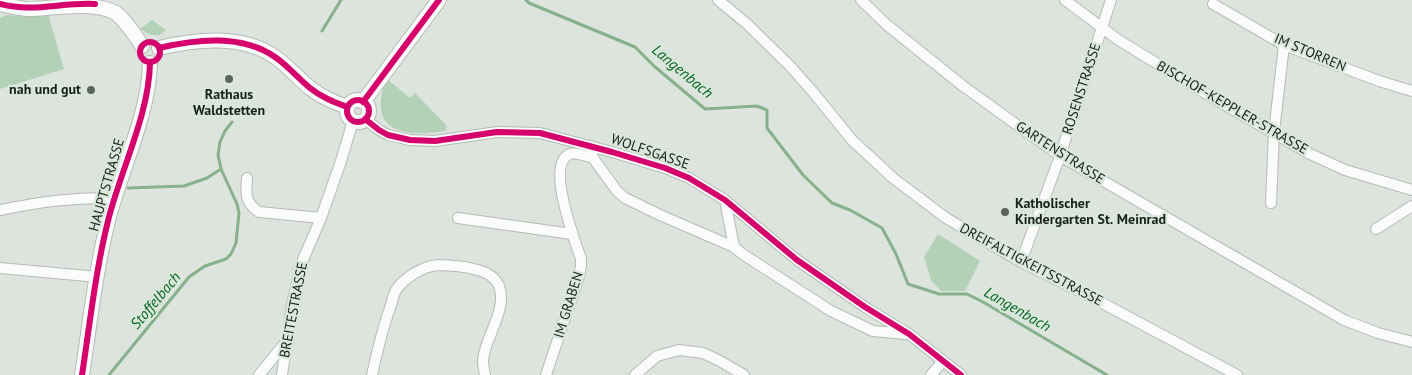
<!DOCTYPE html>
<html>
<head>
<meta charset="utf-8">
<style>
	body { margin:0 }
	canvas { display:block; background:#dce4dd }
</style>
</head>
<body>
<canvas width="1412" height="375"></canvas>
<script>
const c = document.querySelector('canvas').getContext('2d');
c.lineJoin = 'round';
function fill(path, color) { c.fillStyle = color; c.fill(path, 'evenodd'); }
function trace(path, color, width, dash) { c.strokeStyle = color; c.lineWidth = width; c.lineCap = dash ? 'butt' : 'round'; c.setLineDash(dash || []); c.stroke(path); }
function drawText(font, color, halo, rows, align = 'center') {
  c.font = font + ' "PT Sans",sans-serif'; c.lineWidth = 4.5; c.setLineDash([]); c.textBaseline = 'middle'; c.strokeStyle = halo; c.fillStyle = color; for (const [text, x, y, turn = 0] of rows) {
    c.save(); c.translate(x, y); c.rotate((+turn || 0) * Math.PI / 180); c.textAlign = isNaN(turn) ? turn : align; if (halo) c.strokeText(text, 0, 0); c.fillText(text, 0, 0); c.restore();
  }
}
const green = new Path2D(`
	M 48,14 L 64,69 L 0,89 L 0,18 L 7,15 L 26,17 Z
	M 152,20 L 166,30 L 160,35 L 151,35 L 140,29 Z
	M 386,78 L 410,98 L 415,93 L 447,126 L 445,131 C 421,135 377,138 381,100 C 382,92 383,85 386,78 Z
	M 938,234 L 980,261 L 965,291 L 941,291 L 931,280 L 924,257 Z`);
const stream = new Path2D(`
	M 526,0 L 529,3 L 635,47 L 654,66 L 705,109 L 757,106 L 767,110 L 767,128 L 803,175 L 832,203 L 850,210 L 882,228 L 896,254 L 908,284 L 939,294 L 967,294 L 983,302 L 1107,375
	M 322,31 L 341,0
	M 128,188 L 184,186 L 207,178 L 221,169
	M 109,375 L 189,277 L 205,266 L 226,259 L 231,254 L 236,243 L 239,213 L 237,204 L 221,169 L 218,155 L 220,142 L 225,131 L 232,122`);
const street = new Path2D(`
	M 718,0 L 746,23 L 790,66 L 813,92 L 852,140 L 893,178 L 946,218 L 1021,262 L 1093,298 L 1237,375
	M 861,0 L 887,25 L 963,86 L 1060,156 L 1344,320 L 1378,333 L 1412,342
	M 1065,0 L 1117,39 L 1213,98 L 1308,153 L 1345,170 L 1412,190
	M 1213,4 L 1284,45 L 1379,81 L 1412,91
	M 365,119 L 379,130 L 388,135 L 410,140 L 435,141 L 497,132 L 540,133 L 612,152 L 665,168 L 689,178 L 725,200 L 797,260 L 865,307 L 909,334 L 961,375
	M 591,146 L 593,158 L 617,191 L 625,198 L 660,215 L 734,247 L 744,255 L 831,311 L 873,331 L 906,334
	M 247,178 C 246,193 244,202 259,212 L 321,218
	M 725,200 L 734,247
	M 1271,203 L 1274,132 L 1284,45
	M 0,210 C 40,202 74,197 115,198
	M 458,218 L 572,234
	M 1376,229 L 1412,206
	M 1021,262 L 1060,156 L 1111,0
	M 0,268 L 98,277
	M 259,375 L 285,343
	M 282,375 L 292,304 L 302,262 L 321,218 L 341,161 L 353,121
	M 372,375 C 377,352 382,330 390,308 C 392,303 393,296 396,290 C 404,278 423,266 438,265 C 446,265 456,266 464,267 C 478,270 493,272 499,286 C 508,309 485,337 483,360 C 483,365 484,370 485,375
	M 546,375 L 579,276 L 581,266 L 581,259 C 575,241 545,163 570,154 C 576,152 586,156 593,158
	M 635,375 L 657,356 L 679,350 L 703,353 L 720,361 L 744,375
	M 931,375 L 943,361`);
const secondary = new Path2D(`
	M 0,4 C 9,6 17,8 26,9 C 55,9 91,0 116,13 C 127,22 135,35 142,46
	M 159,48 C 197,39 242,34 275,57 C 288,66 298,78 310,88 C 321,97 334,102 347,107
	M347 111a11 11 0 1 1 22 0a11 11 0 1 1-22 0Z
	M 363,102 L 439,0
	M 82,375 C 90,323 96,267 109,217 C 122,167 149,114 150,63`);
const cycleway = new Path2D(`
	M 0,4 C 33,13 62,2 95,4
	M140 52a10 10 0 1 1 20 0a10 10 0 1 1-20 0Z
	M 159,48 C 197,39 242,34 275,57 C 288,66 298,78 310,88 C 321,97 334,102 347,107
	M347 111a11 11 0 1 1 22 0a11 11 0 1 1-22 0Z
	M 363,102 L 439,0
	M 365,119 L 379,130 L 388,135 L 410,140 L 435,141 L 497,132 L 540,133 L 612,152 L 665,168 L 689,178 L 725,200 L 797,260 L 865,307 L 909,334 L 961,375
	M 82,375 C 90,323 96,267 109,217 C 122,167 149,114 150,63`);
const markers = [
	[229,79,5,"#5d635e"],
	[91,90,5,"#5d635e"],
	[1005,212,5,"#5d635e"]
];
const streetNames = [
	["IM STORREN",1310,53,23],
	["ROSENSTRASSE",1082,89,-72],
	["BISCHOF-KEPPLER-STRASSE",1232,108,30],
	["WOLFSGASSE",650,152,19],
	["GARTENSTRASSE",1060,153,33],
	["HAUPTSTRASSE",107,185,-74],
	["DREIFALTIGKEITSSTRASSE",1031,265,28],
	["IM GRABEN",569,305,-73],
	["BREITESTRASSE",294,310,-79]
];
const poiNames = [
	["nah und gut",81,90],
	["Rathaus",229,95,"center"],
	["Waldstetten",229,111,"center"],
	["Katholischer",1015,204,"left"],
	["Kindergarten St. Meinrad",1015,220,"left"]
];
const waterNames = [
	["Langenbach",682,72,40],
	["Stoffelbach",156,301,-50],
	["Langenbach",1017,310,30]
];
fill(green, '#b3d1b6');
trace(stream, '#86b18b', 3);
trace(street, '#b5bbb6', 12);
trace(secondary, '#b5bbb6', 16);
trace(street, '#fafbfa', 10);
trace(secondary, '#fafbfa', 14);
trace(cycleway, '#d6006c', 6);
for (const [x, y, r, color] of markers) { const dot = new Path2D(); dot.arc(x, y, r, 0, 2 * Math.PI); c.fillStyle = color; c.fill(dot); trace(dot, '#d9e8da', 2); }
drawText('14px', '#191e19', '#d9e8da', streetNames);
drawText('bold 14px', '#191e19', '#d9e8da', poiNames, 'right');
drawText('italic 15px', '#076423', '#d9e8da', waterNames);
</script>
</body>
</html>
